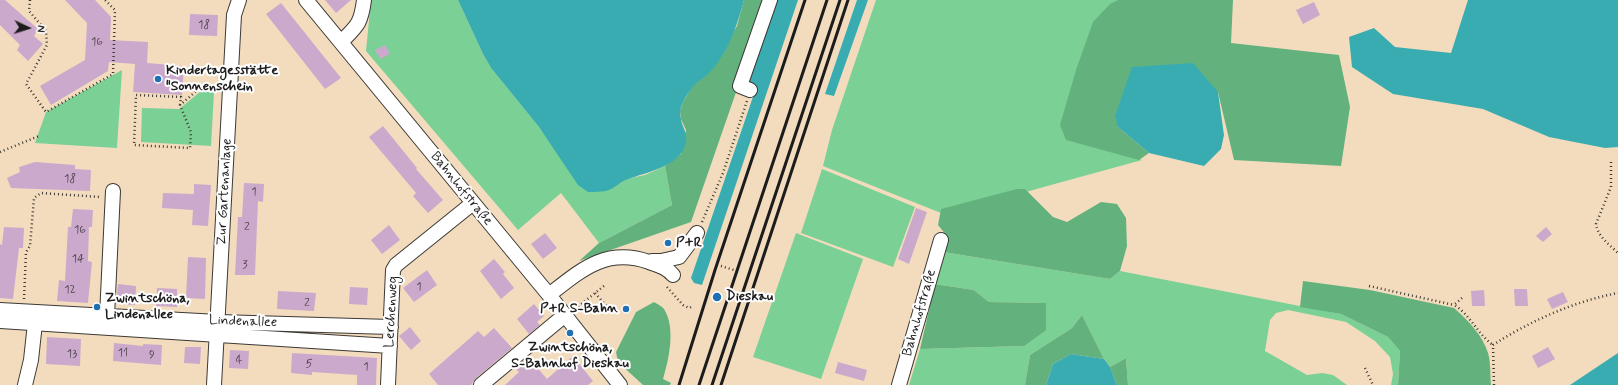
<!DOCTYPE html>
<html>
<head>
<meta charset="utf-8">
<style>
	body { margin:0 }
	#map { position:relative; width:1618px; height:385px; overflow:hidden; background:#f3dcbd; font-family:Mynerve,sans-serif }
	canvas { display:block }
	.north { position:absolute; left:8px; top:8px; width:40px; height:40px; -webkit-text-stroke:3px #fff; paint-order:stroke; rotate:94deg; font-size:11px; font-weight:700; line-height:16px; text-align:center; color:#1c1c1c }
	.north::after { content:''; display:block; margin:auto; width:14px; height:18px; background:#1c1c1c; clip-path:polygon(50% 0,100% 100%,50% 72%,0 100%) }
</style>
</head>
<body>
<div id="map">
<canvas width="1618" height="385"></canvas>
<div class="north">N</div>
</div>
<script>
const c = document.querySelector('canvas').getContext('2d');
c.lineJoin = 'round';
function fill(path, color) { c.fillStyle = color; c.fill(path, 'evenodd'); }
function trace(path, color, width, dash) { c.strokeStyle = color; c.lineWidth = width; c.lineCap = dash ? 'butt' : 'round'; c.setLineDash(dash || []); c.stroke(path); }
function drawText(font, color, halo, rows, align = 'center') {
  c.font = font + ' Mynerve,sans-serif'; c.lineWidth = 4; c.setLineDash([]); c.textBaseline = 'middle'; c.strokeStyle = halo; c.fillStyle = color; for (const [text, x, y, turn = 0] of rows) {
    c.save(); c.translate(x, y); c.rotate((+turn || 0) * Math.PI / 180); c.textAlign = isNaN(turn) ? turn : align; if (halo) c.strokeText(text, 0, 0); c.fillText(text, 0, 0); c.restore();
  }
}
const green = new Path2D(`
	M 371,0 L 458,0 L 483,54 L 491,68 L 539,127 L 558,154 L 608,190 L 626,179 L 645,175 L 665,166 L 672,205 L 599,243 L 561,193 L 518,230 L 366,51 Z
	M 876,0 L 1123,0 L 1066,131 L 1142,160 L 1040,188 L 946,215 L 823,166 L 832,130 Z
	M 122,70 L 117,148 L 35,143 L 46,112 Z
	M 200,92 L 214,92 L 211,146 L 141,142 L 142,108 L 179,109 Z
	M 822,169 L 915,207 L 893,267 L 801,233 Z
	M 796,233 L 863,259 L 821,379 L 753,357 Z
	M 943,252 L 1110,279 L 1120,271 L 1341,314 L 1388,337 L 1400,351 L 1398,385 L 1391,385 L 1393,374 L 1390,357 L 1375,341 L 1346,322 L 1288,310 L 1276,313 L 1270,320 L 1265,351 L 1307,375 L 1322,373 L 1333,375 L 1347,385 L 1128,385 L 1126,358 L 1110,367 L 1104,359 L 1082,315 L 1072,328 L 1030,355 L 1025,385 L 909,385 L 920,349 L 1024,346 L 1046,303 L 989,302 L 974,290 L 935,284 Z`);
const forest = new Path2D(`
	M 744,0 L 768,0 L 691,222 L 579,261 L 599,243 L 672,205 L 665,166 L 681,154 L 686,130 L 681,119 L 680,111 L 683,102 L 694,84 L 704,77 L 737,26 Z
	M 1118,0 L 1233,0 L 1231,43 L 1339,55 L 1350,107 L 1341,166 L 1234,160 L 1218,92 L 1118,127 L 1149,153 L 1139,160 L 1066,140 L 1060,125 L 1076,70 L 1093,22 L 1110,4 Z
	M 1017,189 L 1025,189 L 1053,217 L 1067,222 L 1101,202 L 1117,204 L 1126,218 L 1127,246 L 1120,271 L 1110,279 L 943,252 L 947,236 L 938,225 L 941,209 Z
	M 1303,281 L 1370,290 L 1454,308 C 1468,320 1483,336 1488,353 C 1491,363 1490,375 1491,385 L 1398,385 L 1400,351 L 1388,337 L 1341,314 L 1300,307 Z
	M 935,284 L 974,290 L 989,302 L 1046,303 L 1046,330 L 1024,346 L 920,349 Z
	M 654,302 C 657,304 662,306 664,309 C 676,328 669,359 663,379 L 671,383 L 670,385 L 643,385 L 618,362 L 616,352 L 636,312 Z
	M 1082,315 L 1104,359 L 1071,354 L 1053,364 L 1046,385 L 1025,385 L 1030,355 L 1072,328 Z
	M 1126,358 L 1128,385 L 1117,385 L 1110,367 Z`);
const water = new Path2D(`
	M 458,0 L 744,0 C 737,26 728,53 709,73 C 702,81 696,80 690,91 C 684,99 678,109 681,119 C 682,127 688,133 686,142 C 682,166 647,172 628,179 C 621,181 616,187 609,190 C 603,192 595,192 588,192 L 578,185 L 539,127 L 491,68 L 483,54 Z
	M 773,0 L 798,0 L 702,285 L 694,283 L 691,278 L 756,88 L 744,84 Z
	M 857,0 L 868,0 L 834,96 L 825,94 Z
	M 1468,0 L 1618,0 L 1618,147 L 1605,148 L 1549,137 L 1483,109 L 1393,94 L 1352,67 L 1349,37 L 1374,28 L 1395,47 L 1451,53 Z
	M 1193,63 L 1218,92 L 1224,135 L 1221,149 L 1204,166 L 1149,153 L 1118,127 L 1115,116 L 1132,67 Z
	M 1618,353 L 1618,385 L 1570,385 Z
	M 1071,354 L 1104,359 L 1110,367 L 1117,385 L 1046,385 L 1053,364 Z`);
const building = new Path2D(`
	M 0,0 L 5,0 L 38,29 L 34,36 L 43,44 L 28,61 L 17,50 L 20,45 L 0,25 Z
	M 65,0 L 95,0 L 111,17 L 110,40 L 148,42 L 147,63 L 184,66 L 182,95 L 133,92 L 135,64 L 109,62 L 108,71 L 51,105 L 40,86 L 85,60 L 87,23 Z
	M 325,0 L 351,0 L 336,13 Z
	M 1314,2 L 1320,15 L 1303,24 L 1296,10 Z
	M 281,3 L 341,78 L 325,89 L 266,14 Z
	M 190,14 L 218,15 L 217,36 L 189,35 Z
	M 385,45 L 390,54 L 380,59 L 375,50 Z
	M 383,126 L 417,168 L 416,169 L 443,200 L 428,213 L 413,196 L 416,193 L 369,137 Z
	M 35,162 L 75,165 L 75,169 L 91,170 L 90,191 L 11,188 L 7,178 L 20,172 L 19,167 Z
	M 244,183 L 264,184 L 263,202 L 258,201 L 255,275 L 235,275 L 238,217 L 242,217 Z
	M 194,184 L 211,185 L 208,226 L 192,225 L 193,210 L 162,208 L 163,193 L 194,194 Z
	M 916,208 L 927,212 L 909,264 L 898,259 Z
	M 73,209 L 93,210 L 92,227 L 89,227 L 88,261 L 92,262 L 88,303 L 57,301 L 59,280 L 65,281 L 68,227 L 71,227 Z
	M 389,225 L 400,240 L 382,254 L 371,240 Z
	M 4,227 L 24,228 L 23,248 L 19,248 L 13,299 L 0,298 L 0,244 L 2,245 Z
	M 1546,227 L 1552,234 L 1543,242 L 1536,236 Z
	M 545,233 L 557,248 L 543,259 L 531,244 Z
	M 188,257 L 206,258 L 205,299 L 186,298 Z
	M 494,259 L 505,272 L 503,274 L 514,288 L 501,299 L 480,271 Z
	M 427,270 L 437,285 L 414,302 L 403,288 Z
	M 118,284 L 136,286 L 135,305 L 116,304 Z
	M 350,287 L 368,288 L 367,305 L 349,304 Z
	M 157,288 L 177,289 L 177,307 L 156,306 Z
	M 1514,289 L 1527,289 L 1528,306 L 1515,306 Z
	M 1484,290 L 1485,306 L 1472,306 L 1471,291 Z
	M 278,291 L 316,293 L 314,311 L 277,309 Z
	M 1563,292 L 1568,302 L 1552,309 L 1547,299 Z
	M 534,304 L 544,316 L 537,322 L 540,325 L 529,334 L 517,319 Z
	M 410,327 L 421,341 L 411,350 L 399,336 Z
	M 494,328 L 512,348 L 476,378 L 471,385 L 438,385 L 429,374 L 478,331 L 484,337 Z
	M 47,337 L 81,339 L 80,366 L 46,364 Z
	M 114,343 L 143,346 L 143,344 L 162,345 L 161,365 L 113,361 Z
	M 185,347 L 201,347 L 200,364 L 184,363 Z
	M 1548,347 L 1555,359 L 1538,368 L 1532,356 Z
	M 230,350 L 249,351 L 248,369 L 229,368 Z
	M 292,353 L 377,358 L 376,385 L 357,385 L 357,375 L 312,372 L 312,375 L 291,373 Z
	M 573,356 L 593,381 L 588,385 L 505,385 L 519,372 L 515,368 L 528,357 L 547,379 Z
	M 838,362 L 867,370 L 864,381 L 835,373 Z`);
const path = new Path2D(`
	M 30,0 L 29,11 L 46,31 L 47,45 L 26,84 L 46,112 L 113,74 L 115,10 L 105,0
	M 180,105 L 181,97 L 136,95 L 134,145 L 190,148 L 191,132 L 180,105 L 200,88 L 217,88
	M 0,152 L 39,136
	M 1611,162 L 1611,187 L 1596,224 C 1598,237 1609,244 1618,253
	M 702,222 L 723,173 L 747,101
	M 721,266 L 734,270
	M 1369,286 L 1454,305
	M 667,287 L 683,305 L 689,308 L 691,307
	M 595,293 L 609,309
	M 1462,298 L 1454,305 C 1471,315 1477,334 1493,345
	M 24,299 L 26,252 L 30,246 L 34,198 L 41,193 L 100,197
	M 575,309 L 604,286
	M 1365,368 L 1373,385
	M 1494,385 L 1493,345 C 1530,321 1575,301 1618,293`);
const minor = new Path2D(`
	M 306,0 L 549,295 L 620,385
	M 341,42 C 357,26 361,24 364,0
	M 750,90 L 740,86 L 770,0
	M 652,261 L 661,261 L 679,257 L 697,233
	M 549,295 C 581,270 606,247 649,262 C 659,266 666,267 673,275
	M 0,310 L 218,322 L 391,327
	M 107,316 L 113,191
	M 0,321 L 390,346
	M 25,385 L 31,360 L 36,314
	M 214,385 L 234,15 L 239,0
	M 388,385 L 393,270 L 396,265 L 473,203
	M 481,385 L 565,315
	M 899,385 L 941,240`);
const rail = new Path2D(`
	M 679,385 L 715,270 L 805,0
	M 699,385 L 827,0
	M 712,385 L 840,0
	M 721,385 L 848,0`);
const markers = [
	[158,79,4,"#1f6fb2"],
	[668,243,4,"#1f6fb2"],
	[717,297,5,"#1f6fb2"],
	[97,307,4,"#1f6fb2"],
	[626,309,4,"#1f6fb2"],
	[570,333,4,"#1f6fb2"]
];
const numberNames = [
	["18",204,25],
	["16",97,42],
	["18",70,179],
	["1",254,192],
	["2",247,227],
	["16",80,230],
	["14",78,259],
	["3",245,265],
	["1",419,287],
	["12",70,290],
	["2",307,303],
	["11",123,353],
	["13",72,354],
	["9",152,355],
	["4",239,360],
	["5",309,364],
	["1",366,367]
];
const poiNames = [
	["Kindertagesstätte",166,71],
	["\"Sonnenschein",166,87],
	["P+R",676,243],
	["Dieskau",726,297],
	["Zwintschöna,",105,299],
	["Lindenallee",105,315],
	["P+R S-Bahn",618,309,"right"],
	["Zwintschöna,",570,348,"center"],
	["S-Bahnhof Dieskau",570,364,"center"]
];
const streetNames = [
	["Bahnhofstraße",461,189,51],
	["Zur Gartenanlage",225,192,-87],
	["Lerchenweg",392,312,-87],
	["Bahnhofstraße",920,313,-74],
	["Lindenallee",243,322,2]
];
fill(green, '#7ad095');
fill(forest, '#63b27e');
fill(water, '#39acb1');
fill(building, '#cba9cc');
trace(minor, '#3c3934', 16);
trace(path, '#3c3934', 2.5, [1, 3]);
trace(minor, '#fff', 14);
trace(rail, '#1c1c1c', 3);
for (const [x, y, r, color] of markers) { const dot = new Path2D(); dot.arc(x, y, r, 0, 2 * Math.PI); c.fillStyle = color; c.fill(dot); trace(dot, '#fff', 1.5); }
drawText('12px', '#483f48', null, numberNames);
drawText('bold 14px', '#1c1c1c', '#fff', poiNames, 'left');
drawText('14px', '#1c1c1c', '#fff', streetNames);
</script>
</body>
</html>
